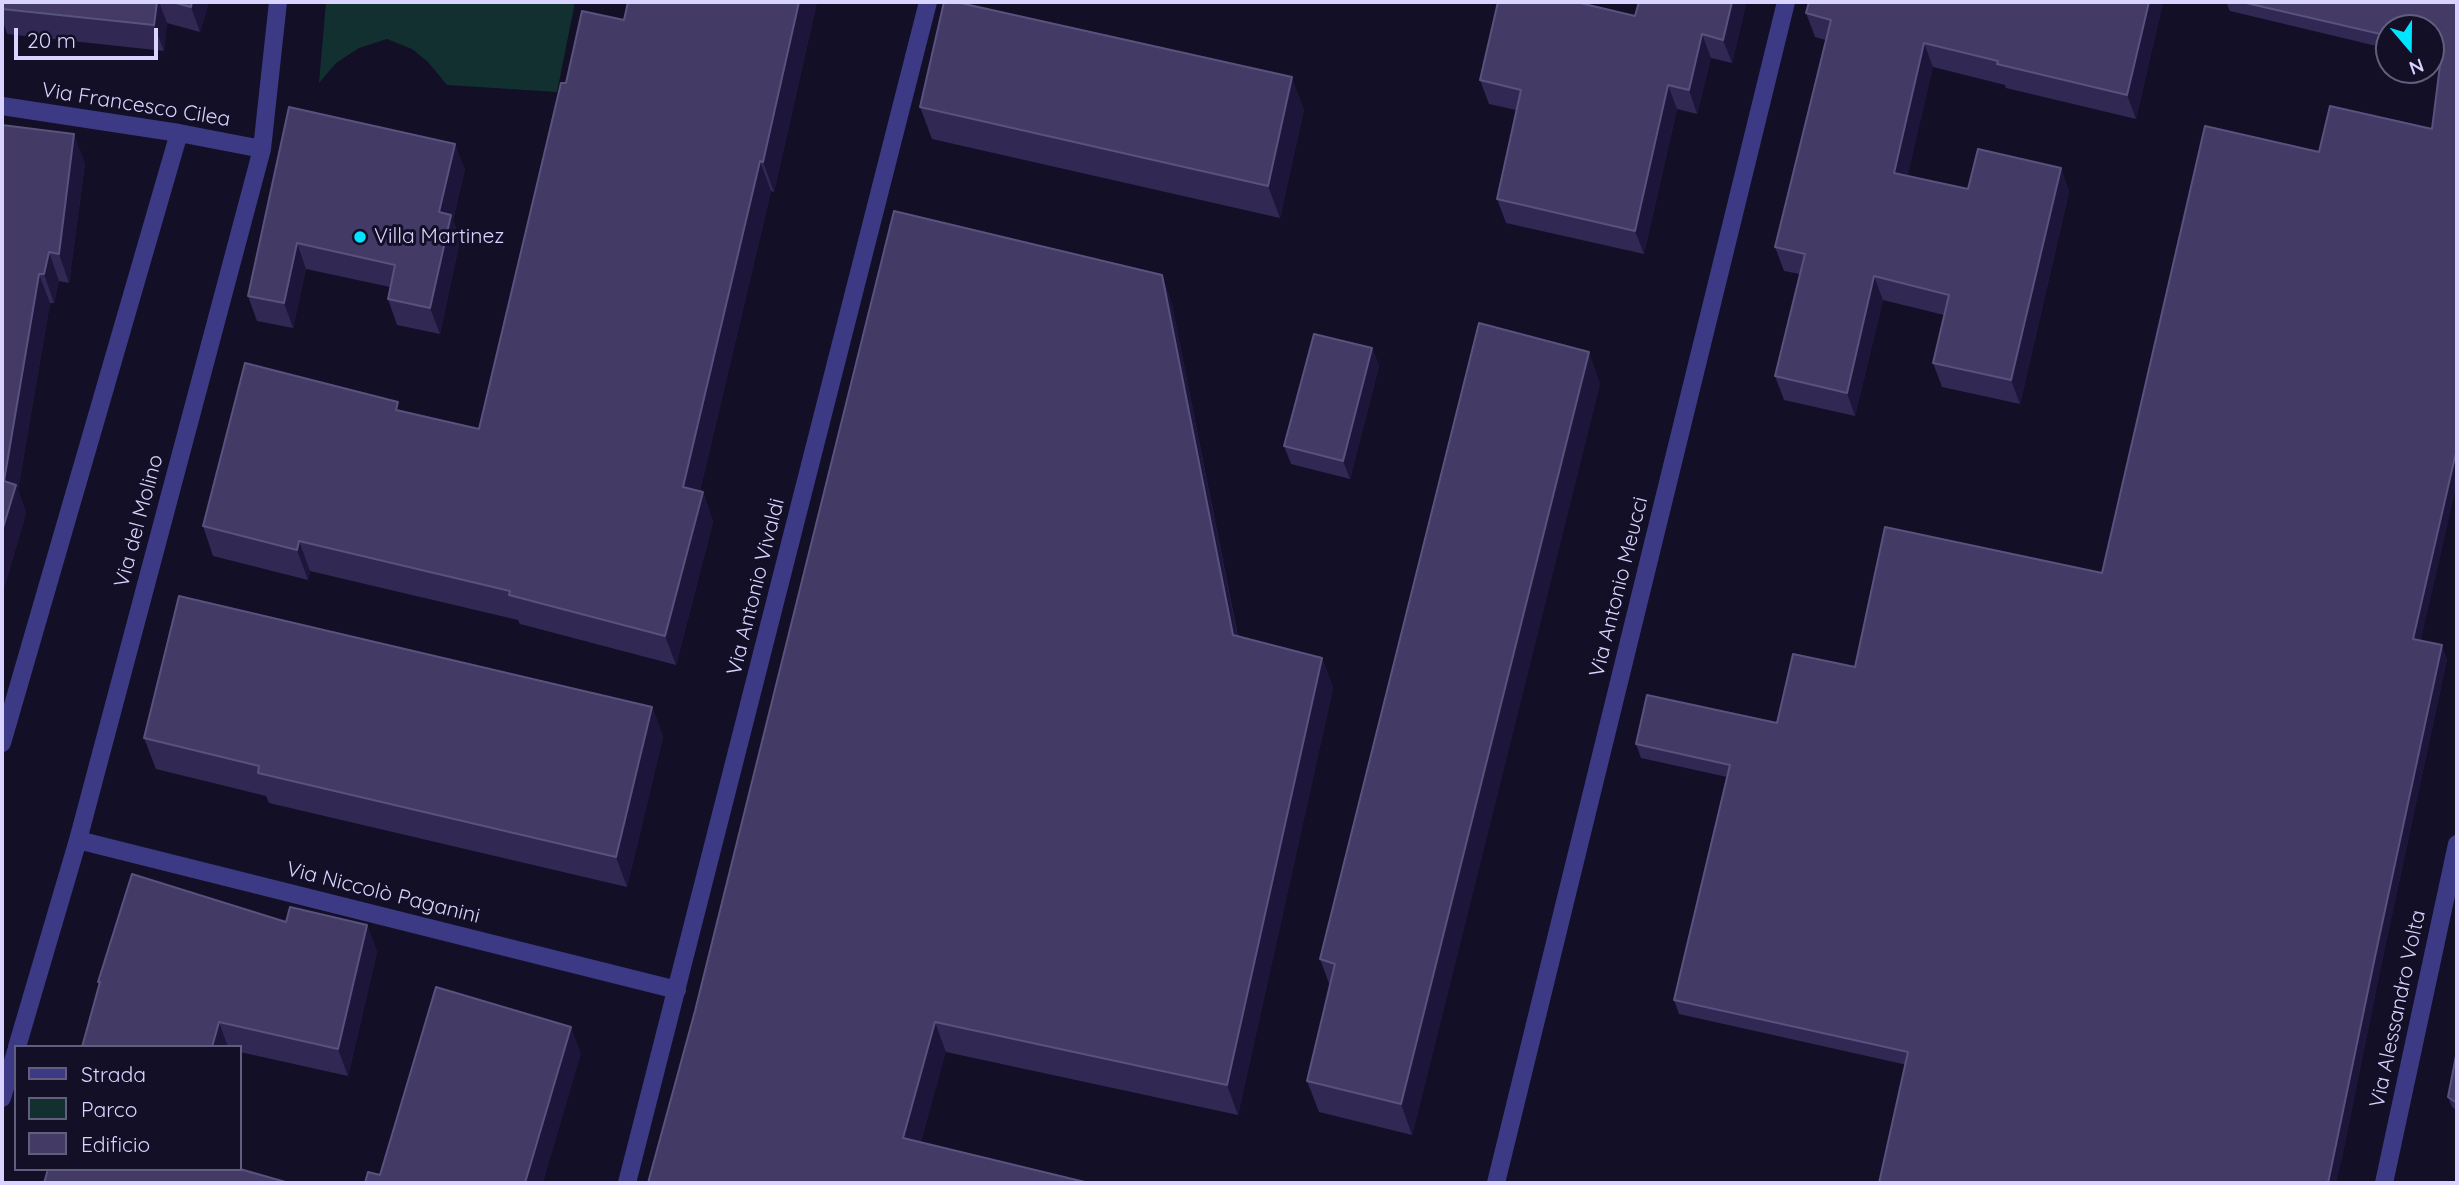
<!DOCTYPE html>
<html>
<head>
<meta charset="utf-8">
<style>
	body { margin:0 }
	#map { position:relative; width:2459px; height:1185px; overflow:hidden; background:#130f26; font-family:Quicksand,sans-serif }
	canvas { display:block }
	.frame { position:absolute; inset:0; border:4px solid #d9d4ff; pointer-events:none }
	.legend { position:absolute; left:14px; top:1045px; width:228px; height:126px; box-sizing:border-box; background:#130f26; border:2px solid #625e7d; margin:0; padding:9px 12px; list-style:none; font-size:21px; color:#d9d4ff }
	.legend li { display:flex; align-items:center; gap:14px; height:35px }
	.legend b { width:35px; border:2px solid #625e7d }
	.north { position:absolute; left:2375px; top:14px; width:70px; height:70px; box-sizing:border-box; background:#130f26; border:2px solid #625e7d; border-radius:50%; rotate:160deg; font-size:19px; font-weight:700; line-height:28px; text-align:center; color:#d9d4ff }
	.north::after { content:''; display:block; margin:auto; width:24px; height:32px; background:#00e5ff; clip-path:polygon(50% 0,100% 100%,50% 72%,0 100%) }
	.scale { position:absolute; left:14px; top:28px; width:144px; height:32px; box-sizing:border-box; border:4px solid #d9d4ff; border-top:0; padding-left:9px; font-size:21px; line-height:24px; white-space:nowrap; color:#d9d4ff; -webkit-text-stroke:5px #130f26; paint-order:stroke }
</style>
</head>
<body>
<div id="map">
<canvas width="2459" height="1185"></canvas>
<div class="frame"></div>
<ul class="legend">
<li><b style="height:9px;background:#3d3a85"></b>Strada</li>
<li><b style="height:19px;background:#12302f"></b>Parco</li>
<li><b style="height:19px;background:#433a66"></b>Edificio</li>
</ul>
<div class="north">N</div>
<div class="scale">20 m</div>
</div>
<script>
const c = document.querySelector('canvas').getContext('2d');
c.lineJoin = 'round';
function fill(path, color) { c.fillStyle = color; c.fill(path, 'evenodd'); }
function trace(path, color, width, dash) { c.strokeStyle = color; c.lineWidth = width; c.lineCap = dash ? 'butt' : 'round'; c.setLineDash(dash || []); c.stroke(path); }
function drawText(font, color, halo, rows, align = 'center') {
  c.font = font + ' Quicksand,sans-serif'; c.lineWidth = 6; c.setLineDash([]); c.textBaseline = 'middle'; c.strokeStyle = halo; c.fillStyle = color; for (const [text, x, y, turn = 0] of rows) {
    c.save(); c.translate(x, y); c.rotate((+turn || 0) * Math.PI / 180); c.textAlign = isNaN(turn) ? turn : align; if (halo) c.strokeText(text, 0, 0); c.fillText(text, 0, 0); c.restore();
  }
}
const green = new Path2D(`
	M 326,2 L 575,2 L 557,92 L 447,85 L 428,62 L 412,49 L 387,39 L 359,48 L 336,63 L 319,83 Z`);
const minor = new Path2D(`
	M 2,106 L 179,133 L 262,149
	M 2,743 L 179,133
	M 78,840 L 677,990
	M 17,1047 L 78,840 L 262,149 L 278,2
	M 2,1098 L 16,1051
	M 627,1183 L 928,2
	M 1496,1183 L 1786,2
	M 2384,1183 L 2457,844`);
const wall = new Path2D(`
	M 2,2 L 209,2 L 200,32 L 167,23 L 164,51 L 7,34 L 2,18 Z
	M 628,2 L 817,2 L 774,192 L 771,191 L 700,491 L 703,492 L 713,522 L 676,665 L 520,624 L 518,620 L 310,571 L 308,580 L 213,556 L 203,526 L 401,411 L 479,429 L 566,83 L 624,20 Z
	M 1639,2 L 1745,2 L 1746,4 L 1732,63 L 1711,58 L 1697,114 L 1677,109 L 1644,254 L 1506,223 L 1497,199 L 1516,110 L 1489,104 L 1480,80 L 1635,16 Z
	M 1809,2 L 2163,2 L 2136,119 L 2006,88 L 2005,85 L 1933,67 L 1907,176 L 1968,189 L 2061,168 L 2069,192 L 2020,404 L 1942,387 L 1933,363 L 1944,315 L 1883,300 L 1855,416 L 1784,400 L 1775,376 L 1800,274 L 1784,271 L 1775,247 L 1826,40 L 1815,37 L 1806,13 Z
	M 2226,2 L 2457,2 L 2421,641 L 2447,659 L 2381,966 L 2341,1162 L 1679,1014 L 1674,1000 L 1727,777 L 1641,758 L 1636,744 L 1777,723 L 1855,667 L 2102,573 L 2319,152 L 2432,129 L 2440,61 L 2431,59 L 2431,28 L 2389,28 L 2389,49 L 2230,11 Z
	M 289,107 L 465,169 L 453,220 L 460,240 L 440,334 L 397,325 L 388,299 L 390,287 L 306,269 L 293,328 L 257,321 L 248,296 Z
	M 920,107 L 1304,109 L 1280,218 L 932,139 Z
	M 2,125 L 85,163 L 69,283 L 59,281 L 54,303 L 50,303 L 18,490 L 26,513 L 2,595 Z
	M 1162,275 L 1172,305 L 1238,636 L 1322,658 L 1333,688 L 1238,1115 L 946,1052 L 648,1183 Z
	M 1372,348 L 1379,366 L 1350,479 L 1291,464 L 1284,446 Z
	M 1600,383 L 1412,1135 L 1319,1112 L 1307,1081 L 1330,986 L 1320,959 Z
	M 652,707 L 663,737 L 627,887 L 269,803 L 266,796 L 156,769 L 144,738 Z
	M 286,922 L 367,925 L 377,952 L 348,1076 L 240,1052 L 240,1047 L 82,1047 L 100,985 L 98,982 Z
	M 2457,1051 L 2457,1110 L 2452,1107 L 2448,1097 Z`);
const shadedWall = new Path2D(`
	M 157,2 L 159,2 L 167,23 L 164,51 L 154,25 Z
	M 192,2 L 209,2 L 200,32 L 191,7 Z
	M 799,2 L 817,2 L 774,192 L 763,162 Z
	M 1732,2 L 1745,2 L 1746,4 L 1732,63 L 1723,40 Z
	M 2149,2 L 2163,2 L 2136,119 L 2127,95 Z
	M 1702,34 L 1711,58 L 1697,114 L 1689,90 Z
	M 1924,43 L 1933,67 L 1903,197 L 1894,173 Z
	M 1292,77 L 1304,109 L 1280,218 L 1268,186 Z
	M 1668,85 L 1677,109 L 1644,254 L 1635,231 Z
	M 74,134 L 85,163 L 69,283 L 59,254 Z
	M 455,144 L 465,169 L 453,220 L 460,240 L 440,334 L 430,308 L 439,212 Z
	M 760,161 L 771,191 L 694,517 L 683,487 Z
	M 2061,168 L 2069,192 L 2020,404 L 2011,380 Z
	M 297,243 L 306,269 L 293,328 L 284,303 Z
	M 49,252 L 59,281 L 54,303 L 44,274 Z
	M 39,274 L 50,303 L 18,490 L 26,513 L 2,595 L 2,531 L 4,481 Z
	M 1162,275 L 1172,305 L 1243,664 L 1233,635 Z
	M 1874,276 L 1883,300 L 1855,416 L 1847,393 Z
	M 1372,348 L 1379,366 L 1350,479 L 1343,461 Z
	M 1589,352 L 1600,383 L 1412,1135 L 1401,1104 Z
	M 2457,448 L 2457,484 L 2418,653 L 2413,639 Z
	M 703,492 L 713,522 L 676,665 L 665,636 Z
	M 299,541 L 310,571 L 308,580 L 297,550 Z
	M 2442,645 L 2447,659 L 2381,966 L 2341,1162 L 2336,1183 L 2328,1183 L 2376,952 Z
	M 1322,658 L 1333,688 L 1238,1115 L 1227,1085 Z
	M 652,707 L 663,737 L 627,887 L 616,857 Z
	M 367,925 L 377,952 L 348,1076 L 338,1049 Z
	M 219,1022 L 228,1047 L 212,1047 Z
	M 935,1022 L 946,1052 L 914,1168 L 903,1138 Z
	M 571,1027 L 581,1054 L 543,1183 L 525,1183 Z`);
const building = new Path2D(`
	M 2,2 L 157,2 L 154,25 L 2,9 Z
	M 172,2 L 192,2 L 191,7 Z
	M 628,2 L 799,2 L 763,162 L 760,161 L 683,487 L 703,492 L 665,636 L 509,595 L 510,591 L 299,541 L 297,550 L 203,526 L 245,363 L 398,402 L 396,410 L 479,429 L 561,83 L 566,83 L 582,11 L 624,20 Z
	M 944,2 L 956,2 L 1292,77 L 1268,186 L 920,107 Z
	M 1498,2 L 1576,2 L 1635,16 L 1639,2 L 1732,2 L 1723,40 L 1702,34 L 1689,90 L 1668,85 L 1635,231 L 1497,199 L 1521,90 L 1480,80 Z
	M 1809,2 L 2149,2 L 2127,95 L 1997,64 L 1998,61 L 1924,43 L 1894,173 L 1968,189 L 1978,149 L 2061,168 L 2011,380 L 1933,363 L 1949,295 L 1874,276 L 1847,393 L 1775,376 L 1805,254 L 1775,247 L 1831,20 L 1806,13 Z
	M 2242,2 L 2457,2 L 2457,448 L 2413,639 L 2442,645 L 2376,952 L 2328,1183 L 1879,1183 L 1908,1052 L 1674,1000 L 1730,765 L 1636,744 L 1647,695 L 1777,723 L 1793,654 L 1855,667 L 1885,527 L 2102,573 L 2205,126 L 2319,152 L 2330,106 L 2432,129 L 2442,49 L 2431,46 L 2431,28 L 2389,28 L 2389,36 Z
	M 289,107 L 455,144 L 439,212 L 451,215 L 430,308 L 388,299 L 395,265 L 297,243 L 284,303 L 248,296 Z
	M 2,125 L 74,134 L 59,254 L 49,252 L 44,274 L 39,274 L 4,481 L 16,485 L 2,531 Z
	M 894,211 L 1162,275 L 1233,635 L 1322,658 L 1227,1085 L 935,1022 L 903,1138 L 1089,1183 L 648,1183 L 695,1011 Z
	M 1479,323 L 1589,352 L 1401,1104 L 1307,1081 L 1335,964 L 1320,959 Z
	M 1314,334 L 1372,348 L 1343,461 L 1284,446 Z
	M 179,596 L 652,707 L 616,857 L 258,773 L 259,766 L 144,738 Z
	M 132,874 L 286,922 L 290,907 L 367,925 L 338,1049 L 219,1022 L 212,1047 L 82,1047 L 100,982 L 98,982 Z
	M 436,987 L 571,1027 L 525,1183 L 365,1183 L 368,1172 L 380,1175 Z
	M 2457,1051 L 2457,1103 L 2448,1097 Z
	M 48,1169 L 240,1169 L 289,1183 L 44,1183 Z`);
const markers = [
	[360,237,7,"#00e5ff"]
];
const streetNames = [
	["Via Francesco Cilea",136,105,9],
	["Via del Molino",139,521,-75],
	["Via Antonio Vivaldi",756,587,-76],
	["Via Antonio Meucci",1619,587,-76],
	["Via Niccolò Paganini",383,893,14],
	["Via Alessandro Volta",2398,1009,-78]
];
const poiNames = [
	["Villa Martinez",374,237]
];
fill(green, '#12302f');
trace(minor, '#3d3a85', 18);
fill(wall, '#312854');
fill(shadedWall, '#1d163a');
fill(building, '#433a66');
trace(building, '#5a527e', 2);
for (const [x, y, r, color] of markers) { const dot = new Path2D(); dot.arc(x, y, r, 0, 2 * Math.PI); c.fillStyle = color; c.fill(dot); trace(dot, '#130f26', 2.5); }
drawText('21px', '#d9d4ff', '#130f26', streetNames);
drawText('21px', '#d9d4ff', '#130f26', poiNames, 'left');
</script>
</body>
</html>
